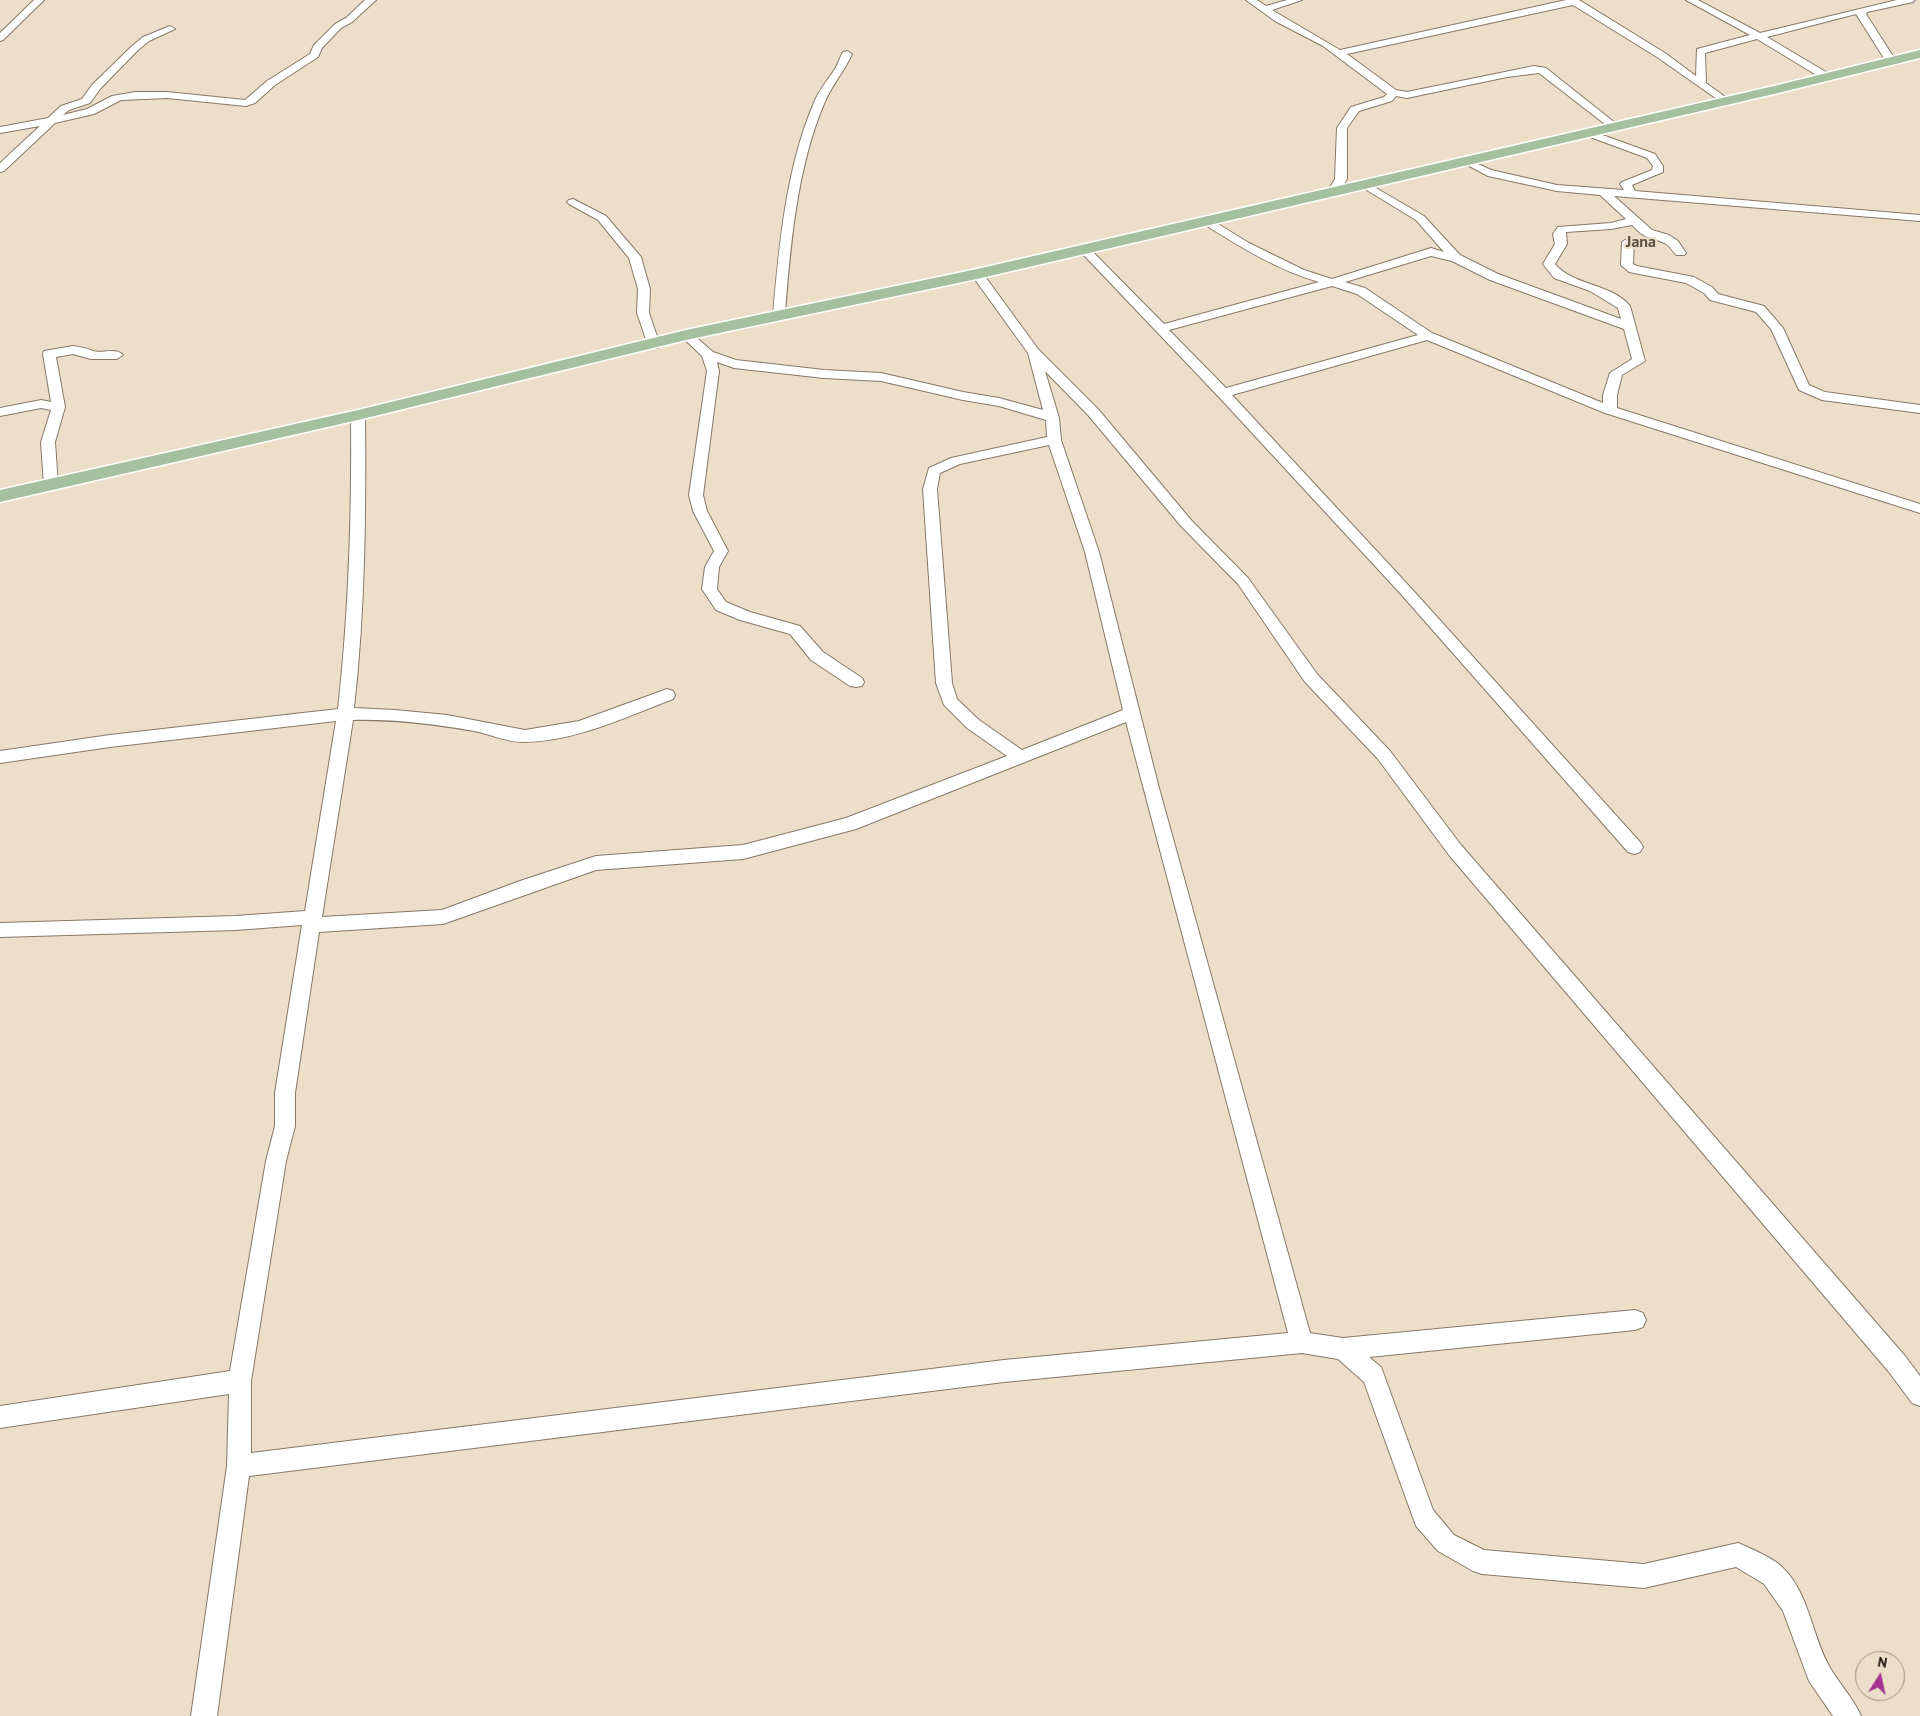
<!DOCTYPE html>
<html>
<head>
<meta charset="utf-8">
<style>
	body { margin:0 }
	#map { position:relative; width:1920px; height:1716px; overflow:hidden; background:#eddeca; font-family:"PT Sans",sans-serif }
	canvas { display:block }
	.north { position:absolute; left:1855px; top:1651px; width:50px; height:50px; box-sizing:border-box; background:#eddeca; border:1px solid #998e7f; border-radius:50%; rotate:10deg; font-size:14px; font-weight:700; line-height:20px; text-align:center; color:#1b160e }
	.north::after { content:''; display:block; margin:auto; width:18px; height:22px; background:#a33492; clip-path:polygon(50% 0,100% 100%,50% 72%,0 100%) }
</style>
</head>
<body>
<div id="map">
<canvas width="1920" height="1716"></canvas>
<div class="north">N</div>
</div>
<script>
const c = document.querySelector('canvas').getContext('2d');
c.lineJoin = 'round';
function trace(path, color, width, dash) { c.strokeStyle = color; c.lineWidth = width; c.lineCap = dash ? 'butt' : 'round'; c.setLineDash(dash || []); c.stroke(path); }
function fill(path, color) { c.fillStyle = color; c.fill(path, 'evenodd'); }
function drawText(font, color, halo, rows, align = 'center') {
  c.font = font + ' "PT Sans",sans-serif'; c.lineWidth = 4.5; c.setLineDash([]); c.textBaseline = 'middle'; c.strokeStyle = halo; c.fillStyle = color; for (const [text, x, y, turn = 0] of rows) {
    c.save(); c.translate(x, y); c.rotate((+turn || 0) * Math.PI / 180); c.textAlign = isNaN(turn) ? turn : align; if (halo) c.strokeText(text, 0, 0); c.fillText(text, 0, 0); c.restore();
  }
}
const minor = new Path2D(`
	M 34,0 L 44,0 L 3,40 L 0,41 L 0,33 Z
	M 365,0 L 376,0 L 352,22 L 341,28 L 322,48 L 318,57 L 275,85 L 255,103 L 246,106 L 167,98 L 121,100 L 94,114 L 55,123 L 4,171 L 0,172 L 0,163 L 40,126 L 0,133 L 0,127 L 48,118 L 61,106 L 82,99 L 92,85 L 132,46 L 143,37 L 170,26 L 175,29 L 149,41 L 138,50 L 100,89 L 90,103 L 69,110 L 63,115 L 87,109 L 112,96 L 135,92 L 167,92 L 245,100 L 267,81 L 310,54 L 314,45 L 335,24 L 346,18 Z
	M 1246,0 L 1257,0 L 1266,6 L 1287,0 L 1302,0 L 1272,10 L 1340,50 L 1566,0 L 1579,0 L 1665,53 L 1696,76 L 1697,49 L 1750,35 L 1686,0 L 1698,0 L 1760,33 L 1897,0 L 1915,0 L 1913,2 L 1867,12 L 1866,14 L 1896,61 L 1895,63 L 1887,63 L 1856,14 L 1767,37 L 1831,75 L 1831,79 L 1823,79 L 1757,39 L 1705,53 L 1706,83 L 1728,99 L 1729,101 L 1724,104 L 1657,57 L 1573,5 L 1347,54 L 1396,90 L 1407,92 L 1534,66 L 1546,68 L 1619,126 L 1614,129 L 1610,128 L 1539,73 L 1507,77 L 1407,98 L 1396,96 L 1392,101 L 1359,111 L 1347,128 L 1347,179 L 1338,193 L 1334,194 L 1328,191 L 1335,179 L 1337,128 L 1351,107 L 1384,97 L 1387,94 L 1323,46 L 1275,21 Z
	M 847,51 L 852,54 C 844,72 831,86 824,104 C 797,167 790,247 785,315 L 779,319 L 775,318 L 773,315 C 779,246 786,169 813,105 C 818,91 827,81 835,69 C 838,64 840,57 843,52 Z
	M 1586,129 L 1655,154 L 1663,166 L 1663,172 L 1632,185 L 1635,191 L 1920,215 L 1920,221 L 1614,196 L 1652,230 L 1669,235 L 1678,241 L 1686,253 L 1684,255 L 1676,255 C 1665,239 1662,243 1645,236 C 1641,234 1636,229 1632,225 L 1611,229 L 1566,232 L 1567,244 L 1555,264 C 1573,286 1611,283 1630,306 L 1645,361 L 1622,375 L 1617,395 L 1617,408 L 1920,504 L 1920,513 L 1605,413 L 1427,340 L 1232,395 L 1410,587 L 1640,842 L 1643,847 L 1640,852 L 1634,854 L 1628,852 L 1400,593 L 1218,396 L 1078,249 L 1080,247 L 1088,247 L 1164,324 L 1319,282 C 1277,270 1239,246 1202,223 L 1200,221 L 1202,219 L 1210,219 L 1249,243 L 1304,270 L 1332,279 L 1431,248 L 1444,252 L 1416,220 L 1360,186 L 1358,184 L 1364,181 L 1424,216 L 1460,255 L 1498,274 L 1621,319 L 1618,308 L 1590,291 L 1554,278 L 1543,264 L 1555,244 L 1553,234 L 1558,227 L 1611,223 L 1626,219 L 1600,195 L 1557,191 L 1488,176 L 1458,160 L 1463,157 L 1491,170 L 1557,185 L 1624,190 L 1620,184 L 1622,182 L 1652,170 L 1653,166 L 1647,158 L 1582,134 L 1581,132 ZM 1431,256 L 1452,261 L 1490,280 L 1624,329 L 1632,359 L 1610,373 L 1603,395 L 1603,403 L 1432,333 L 1365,288 L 1345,282 ZM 1332,286 L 1357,294 L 1418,335 L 1226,388 L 1169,330 Z
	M 573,199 L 606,216 L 641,257 L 650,289 L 649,313 L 660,345 L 658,348 L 650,348 L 648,345 L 637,313 L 638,289 L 629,258 L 598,220 L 569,204 L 567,202 L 569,200 Z
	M 1628,238 L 1634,242 L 1633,264 L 1637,266 L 1694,277 L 1712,287 L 1718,294 L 1764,306 L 1783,328 L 1809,385 L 1825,392 L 1920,405 L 1920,413 L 1822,400 L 1799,390 L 1771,329 L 1756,312 L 1710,300 L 1704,293 L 1686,283 L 1629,272 L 1621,265 L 1622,242 Z
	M 977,270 L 981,271 L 1038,349 L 1098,409 L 1191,520 L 1248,578 L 1317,674 L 1390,751 L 1461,845 L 1905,1356 L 1920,1376 L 1920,1406 L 1912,1403 L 1889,1372 L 1449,855 L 1378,759 L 1305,682 L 1238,584 L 1181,526 L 1088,415 L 1045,371 L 1059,418 L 1061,440 L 1099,552 L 1159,788 L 1310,1333 L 1343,1338 L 1635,1310 L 1643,1313 L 1646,1320 L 1643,1327 L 1635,1330 L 1369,1357 L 1381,1367 L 1384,1375 L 1433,1510 L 1454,1535 L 1484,1550 L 1644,1564 L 1738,1543 C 1750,1548 1773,1558 1782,1567 C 1809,1593 1811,1632 1828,1664 C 1837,1682 1853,1697 1861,1716 L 1833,1716 L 1809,1681 L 1783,1611 L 1764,1584 L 1736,1567 L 1644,1588 L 1482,1574 L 1473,1571 L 1438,1551 L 1416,1526 L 1364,1382 L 1338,1359 L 1302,1353 L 1004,1382 L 249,1476 L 217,1716 L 191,1716 L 227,1466 L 229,1394 L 0,1428 L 0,1406 L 230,1371 L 266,1161 L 275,1126 L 275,1093 L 302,925 L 236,930 L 0,937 L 0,923 L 236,916 L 305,911 L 336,721 L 110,747 L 0,763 L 0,751 L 110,735 L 338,709 C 349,611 352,513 351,415 L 358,411 L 365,415 C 366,513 365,611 354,708 L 395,710 L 447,715 L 525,730 L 579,721 L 667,689 L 673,691 L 675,695 L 673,699 C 626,717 574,742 523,742 C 506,742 490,734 474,731 C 434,724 393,719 353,720 L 322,917 L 442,910 L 520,881 L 596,856 L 743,845 L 846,818 L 1007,756 L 967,728 L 944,705 L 936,683 L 923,489 L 929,468 L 951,458 L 1047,437 L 1046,420 L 999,406 L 963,400 L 881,381 L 824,378 L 734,368 L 717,362 L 719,371 L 703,495 L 707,511 L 728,551 L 719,567 L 717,589 L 726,602 L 750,612 L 800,626 L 823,652 L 862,678 L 864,682 L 862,686 L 856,687 L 850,686 L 811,660 L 790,634 L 740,620 L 716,610 L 702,589 L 705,567 L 714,551 L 693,511 L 689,495 L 707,371 L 702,356 L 680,335 L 686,331 L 690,332 L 713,352 L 736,360 L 824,370 L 881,373 L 963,392 L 999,398 L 1043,410 L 1028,353 L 971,274 ZM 1049,445 L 1085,552 L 1123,710 L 1022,750 L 979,720 L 957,699 L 952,683 L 937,489 L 940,473 L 960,464 ZM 1126,722 L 1288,1333 L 1004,1360 L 251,1453 L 251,1381 L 286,1161 L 295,1126 L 295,1093 L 319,932 L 443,924 L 596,870 L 743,859 L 856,829 Z
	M 73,346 C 80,347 86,348 93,351 C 102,354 116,347 123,355 L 117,359 L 91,359 L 73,354 L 56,357 L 65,407 L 55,442 L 58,485 L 56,488 L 46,488 L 44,485 L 41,442 L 51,410 L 41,408 L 0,416 L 0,408 L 41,400 L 51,402 L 43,354 L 44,351 Z`);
const major = new Path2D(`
	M 1920,50 L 1920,58 L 1774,94 L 977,279 L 686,340 L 358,420 L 0,502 L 0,490 L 358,410 L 686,330 L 977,269 L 1774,86 Z`);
const farQuarternames = [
	["Jana",1641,242]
];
trace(minor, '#867966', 2);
trace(major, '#fff', 3);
fill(minor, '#fff');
fill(major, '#a4c09e');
drawText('bold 16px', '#5e5240', '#eddeca', farQuarternames);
</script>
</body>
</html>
